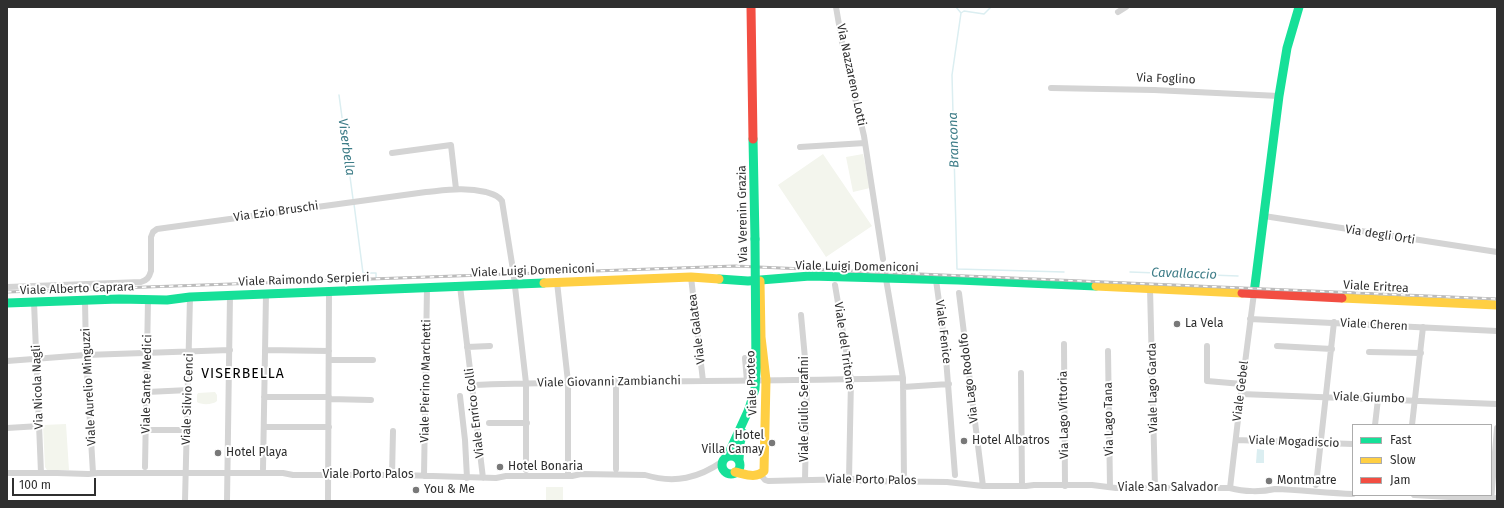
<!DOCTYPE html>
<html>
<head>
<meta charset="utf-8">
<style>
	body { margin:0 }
	#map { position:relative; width:1504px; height:508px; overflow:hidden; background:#fff; font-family:"Fira Sans",sans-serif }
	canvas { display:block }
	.frame { position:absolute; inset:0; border:8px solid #2f2f2f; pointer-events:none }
	.legend { position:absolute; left:1352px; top:424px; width:140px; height:72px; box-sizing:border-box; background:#fff; border:1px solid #acacac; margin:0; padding:5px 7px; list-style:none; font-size:12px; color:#2f2f2f }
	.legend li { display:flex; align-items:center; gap:8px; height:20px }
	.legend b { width:20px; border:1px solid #acacac }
	.scale { position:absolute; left:12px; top:478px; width:84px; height:18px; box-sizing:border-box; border:2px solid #2f2f2f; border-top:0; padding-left:5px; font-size:12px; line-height:14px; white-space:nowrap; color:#2f2f2f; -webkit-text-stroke:3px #fff; paint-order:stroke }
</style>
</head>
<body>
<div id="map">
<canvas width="1504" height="508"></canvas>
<div class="frame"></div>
<ul class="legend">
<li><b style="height:5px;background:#16e098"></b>Fast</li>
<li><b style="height:5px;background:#ffcf43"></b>Slow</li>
<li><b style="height:5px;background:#f24e42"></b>Jam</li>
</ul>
<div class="scale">100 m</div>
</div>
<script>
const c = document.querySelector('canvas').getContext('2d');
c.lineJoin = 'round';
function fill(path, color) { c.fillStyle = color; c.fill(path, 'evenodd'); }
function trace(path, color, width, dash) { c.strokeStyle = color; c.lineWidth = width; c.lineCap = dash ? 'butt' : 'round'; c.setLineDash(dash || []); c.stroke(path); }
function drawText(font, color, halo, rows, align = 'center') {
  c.font = font + ' "Fira Sans",sans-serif'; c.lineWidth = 4; c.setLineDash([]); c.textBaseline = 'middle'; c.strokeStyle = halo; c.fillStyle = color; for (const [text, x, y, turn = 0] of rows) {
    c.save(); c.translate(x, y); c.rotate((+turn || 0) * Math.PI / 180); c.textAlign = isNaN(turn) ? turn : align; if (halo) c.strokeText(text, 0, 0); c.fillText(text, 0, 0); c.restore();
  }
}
const green = new Path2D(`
	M 823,154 L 872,226 L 826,257 L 778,185 Z
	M 863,154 L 870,188 L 853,192 L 846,157 Z
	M 215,392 L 217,395 L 217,401 C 213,405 201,405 197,402 L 197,395 L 198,393 Z
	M 66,424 L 69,470 L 47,470 L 45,467 L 43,425 Z
	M 546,487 L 563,487 L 563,501 L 546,501 Z`);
const water = new Path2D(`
	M 1257,449 L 1264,450 L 1264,463 L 1256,463 Z`);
const stream = new Path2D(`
	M 956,7 L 961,13
	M 961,13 L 952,75 L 957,269 L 1064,272
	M 961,13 L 964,11 L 984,14 L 991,7
	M 339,95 L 353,199
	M 354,204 L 363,273 L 376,273 L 376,278
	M 1130,272 L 1238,276`);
const street = new Path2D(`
	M 836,7 L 842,42 L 864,136 L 883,259
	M 1118,12 L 1126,7
	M 1051,88 L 1154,90 L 1279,96
	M 800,147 L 865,143
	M 392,153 L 451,145 L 456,189
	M 1264,216 L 1497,252
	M 691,277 L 703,381
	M 514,278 L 526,383 L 526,470
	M 886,279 L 903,378 L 904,481
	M 936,280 L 945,345 L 955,475
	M 557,282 L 568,382 L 568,476
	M 835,285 L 851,380 L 849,479
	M 460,286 L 483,478
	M 7,287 L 141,282 C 147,280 149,278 151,271 L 151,237 L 153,232 L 157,229 L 426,192 C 447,190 465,187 486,192 C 492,194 498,195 502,201 L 513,270
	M 1150,288 L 1155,488
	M 959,293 L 983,486
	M 85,300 L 86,355 L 93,473
	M 34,302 L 41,473
	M 801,315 L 807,380 L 805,480
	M 1250,319 L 1497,331
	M 1064,344 L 1065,486
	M 1207,346 L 1207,381 L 1242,384
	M 1277,346 L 1332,349
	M 467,347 L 490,346
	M 265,350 L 329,351
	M 1108,351 L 1110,487
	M 1369,352 L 1421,353
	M 745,358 L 747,381
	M 329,360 L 373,360
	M 7,361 L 86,355 L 230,350
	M 1021,373 L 1022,486
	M 471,385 C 615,380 759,382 903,378
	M 903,387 L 949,384
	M 147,392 L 189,390
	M 1241,394 L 1497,404
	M 460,396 L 465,440 L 467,478
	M 264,397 L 329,397
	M 329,399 L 371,400
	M 489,423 L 527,423
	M 1375,425 L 1378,399
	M 1412,425 L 1423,327
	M 264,427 L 329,427
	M 7,428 L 40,426
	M 146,430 L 187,430
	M 1236,440 L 1353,444
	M 145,467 L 148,300
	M 263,469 L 266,294
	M 616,469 L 616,381
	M 7,473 L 57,473 L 88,474 L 98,473 L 283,473 L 293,475 L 401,475 L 496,478 L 506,476 L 572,476 L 581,474 L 645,475 C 675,484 699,478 723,461
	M 761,475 L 765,480 L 768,481 L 855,479 L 863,481 L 947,482 L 983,486 L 1026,486 L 1034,485 L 1092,485 L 1116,488 L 1230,488 C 1244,492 1262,492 1275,489 C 1301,490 1327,493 1353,494
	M 392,476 L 393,431
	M 424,476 L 427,287
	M 1316,485 L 1334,322
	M 1230,488 L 1241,394 L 1254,293
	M 1414,495 L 1485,499 L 1497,498
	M 185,501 L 190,297
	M 227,501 L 230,295
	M 328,501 L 329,291
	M 1491,501 L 1497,428`);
const fast = new Path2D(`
	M 753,139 L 755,239
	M 719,279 L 748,281 L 810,276 L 958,280 L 1096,286
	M 1254,293 L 1279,96 L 1287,48 L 1299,7
	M 7,303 L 119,299 L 167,300 L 190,297 L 544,283
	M722 465a9 9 0 1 1 18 0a9 9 0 1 1-18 0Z
	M 727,457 L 749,409
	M 739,460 L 740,443 L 743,433`);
const slow = new Path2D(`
	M 544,283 L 691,277 L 719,279
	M 1096,286 L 1242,293
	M 1342,298 L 1497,305
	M 735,472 C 745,474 756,479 764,471 L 766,380 L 761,337 L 760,281`);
const jam = new Path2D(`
	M 751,7 L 753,139
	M 1242,293 L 1342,298`);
const rail = new Path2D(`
	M 7,292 L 735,266 L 1497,299`);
const fastBridge = new Path2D(`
	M 749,409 L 755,389 L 756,371 L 755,239`);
const markers = [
	[1177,324,4,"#787878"],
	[964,441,4,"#787878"],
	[772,443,4,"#787878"],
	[218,453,4,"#787878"],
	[500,467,4,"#787878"],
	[1269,481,4,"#787878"],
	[416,490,4,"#787878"]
];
const streetNames = [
	["Via Nazzareno Lotti",851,75,78],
	["Via Foglino",1166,79,2],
	["Via Ezio Bruschi",276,212,-8],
	["Via Verenin Grazia",743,214,-91],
	["Via degli Orti",1380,235,9],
	["Viale Luigi Domeniconi",857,267,1],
	["Viale Luigi Domeniconi",533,271,-2],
	["Viale Raimondo Serpieri",304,280,-2],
	["Viale Eritrea",1376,287,3],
	["Viale Alberto Caprara",77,289,-2],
	["Viale Cheren",1374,325,3],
	["Viale Galatea",697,329,-97],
	["Viale Fenice",943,332,83],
	["Viale del Tritone",844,346,82],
	["Via Lago Rodolfo",969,378,-97],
	["Viale Pierino Marchetti",426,381,-89],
	["Viale Giovanni Zambianchi",609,382,-1],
	["Viale Proteo",752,383,-92],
	["Viale Sante Medici",147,384,-89],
	["Via Nicola Nagli",38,387,-92],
	["Viale Aurelio Minguzzi",89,387,-93],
	["Viale Lago Garda",1153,388,-91],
	["Viale Gebel",1241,391,-83],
	["Viale Giumbo",1369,398,2],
	["Viale Silvio Cenci",188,399,-88],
	["Viale Giulio Serafini",805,409,-90],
	["Viale Enrico Colli",475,413,-97],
	["Via Lago Vittoria",1064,415,-91],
	["Via Lago Tana",1109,419,-91],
	["Viale Mogadiscio",1294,442,2],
	["Viale Porto Palos",368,475],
	["Viale Porto Palos",871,480,1],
	["Viale San Salvador",1168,488]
];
const poiNames = [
	["La Vela",1185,324],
	["Hotel",764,436,"right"],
	["Villa Camay",764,450,"right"],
	["Hotel Albatros",972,441],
	["Hotel Playa",226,453],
	["Hotel Bonaria",508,467],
	["Montmatre",1277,481],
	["You & Me",424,490]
];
const waterNames = [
	["Brancona",954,140,-92],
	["Viserbella",346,147,82],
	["Cavallaccio",1184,274,2]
];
const quarterNames = [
	["VISERBELLA",243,374]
];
fill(green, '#f3f5ed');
fill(water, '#dbeef1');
trace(stream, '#dbeef1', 1.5);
trace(street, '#d4d4d4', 6);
trace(fast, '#16e098', 9);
trace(slow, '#ffcf43', 9);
trace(jam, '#f24e42', 9);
trace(rail, '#bbb', 3);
trace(rail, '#fff', 1.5, [4.5]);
trace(fastBridge, '#16e098', 9);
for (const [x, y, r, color] of markers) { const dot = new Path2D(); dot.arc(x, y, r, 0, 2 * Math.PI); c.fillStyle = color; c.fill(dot); trace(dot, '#fff', 1.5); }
drawText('12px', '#2f2f2f', '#fff', streetNames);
drawText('12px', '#2f2f2f', '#fff', poiNames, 'left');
drawText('italic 13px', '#3e7d88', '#fff', waterNames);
c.letterSpacing = '1px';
drawText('14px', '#000', '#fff', quarterNames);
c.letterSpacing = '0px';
</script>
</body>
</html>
